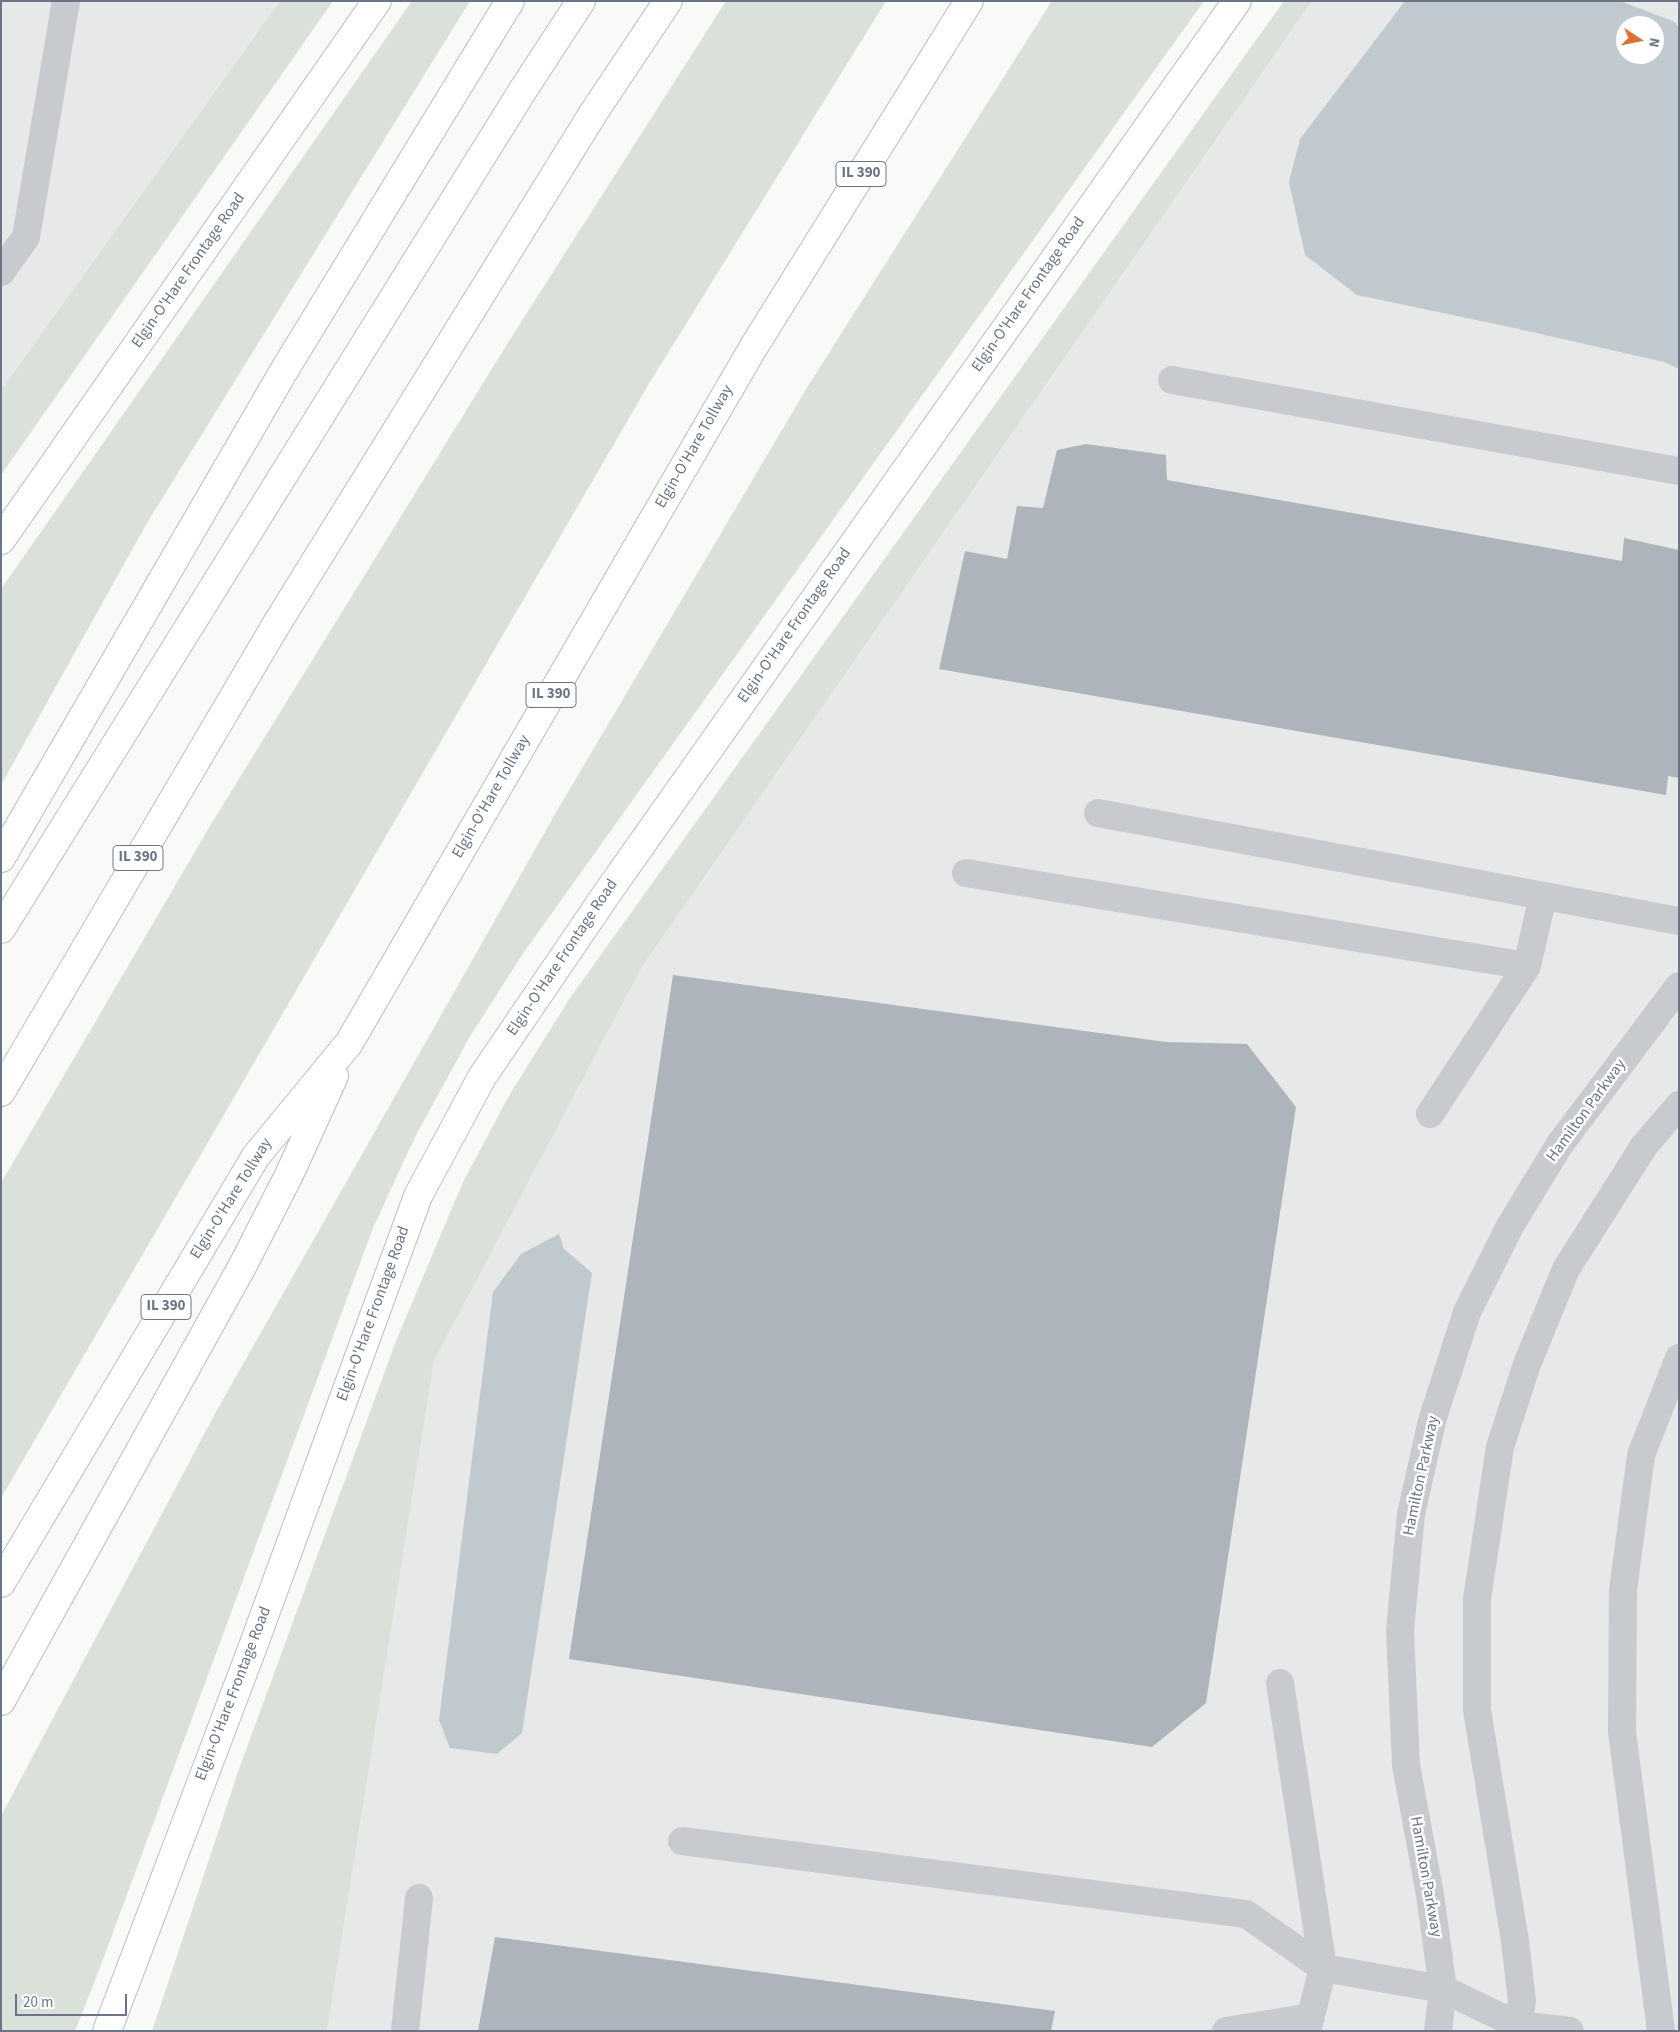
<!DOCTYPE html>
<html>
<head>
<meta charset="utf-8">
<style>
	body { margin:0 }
	#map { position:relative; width:1680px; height:2032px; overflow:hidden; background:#f9f9f7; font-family:"Source Sans 3",sans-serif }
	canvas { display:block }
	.frame { position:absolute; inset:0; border:2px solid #697687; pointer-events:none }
	.north { position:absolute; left:1615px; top:15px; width:50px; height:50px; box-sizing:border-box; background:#fff; border:1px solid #c3c8cf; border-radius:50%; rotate:101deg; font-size:14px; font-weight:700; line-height:20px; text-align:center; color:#697687 }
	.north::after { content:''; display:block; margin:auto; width:18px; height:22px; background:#e1702f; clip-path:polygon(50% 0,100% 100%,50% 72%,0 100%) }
	.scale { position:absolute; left:15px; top:1994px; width:112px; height:22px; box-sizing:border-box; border:2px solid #697687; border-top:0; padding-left:6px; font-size:15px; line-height:18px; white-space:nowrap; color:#697687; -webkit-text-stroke:4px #fff; paint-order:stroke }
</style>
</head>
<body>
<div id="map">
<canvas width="1680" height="2032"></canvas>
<div class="frame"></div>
<div class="north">N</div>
<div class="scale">20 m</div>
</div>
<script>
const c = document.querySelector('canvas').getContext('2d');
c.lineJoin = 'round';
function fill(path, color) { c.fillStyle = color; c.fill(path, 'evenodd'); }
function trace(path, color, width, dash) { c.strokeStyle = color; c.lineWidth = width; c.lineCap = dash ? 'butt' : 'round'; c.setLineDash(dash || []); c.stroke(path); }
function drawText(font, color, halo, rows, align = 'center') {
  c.font = font + ' "Source Sans 3",sans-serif'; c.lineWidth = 5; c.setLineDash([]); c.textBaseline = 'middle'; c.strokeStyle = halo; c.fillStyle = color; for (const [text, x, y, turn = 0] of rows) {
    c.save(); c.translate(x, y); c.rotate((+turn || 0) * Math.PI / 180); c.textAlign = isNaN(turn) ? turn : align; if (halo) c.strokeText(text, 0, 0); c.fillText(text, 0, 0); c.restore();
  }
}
const built = new Path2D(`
	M 1,1 L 280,1 L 1,390 Z
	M 1312,1 L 1679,1 L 1679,2031 L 327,2031 L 434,1361 L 642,967 ZM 1625,25 L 1655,25 L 1655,55 L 1625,55 Z`);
const green = new Path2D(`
	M 280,1 L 333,1 L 1,475 L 1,390 Z
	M 412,1 L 470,1 L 147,523 L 1,785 L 1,589 Z
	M 726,1 L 886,1 L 650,382 L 1,1498 L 1,1183 L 210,826 L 509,341 Z
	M 1052,1 L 1204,1 L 524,952 L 469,1038 L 415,1137 L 373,1228 L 98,1973 L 75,2031 L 1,2031 L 1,1816 L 217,1410 L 558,809 L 808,386 Z
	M 1284,1 L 1312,1 L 642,967 L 434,1361 L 327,2031 L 152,2031 L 239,1769 L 396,1341 L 463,1182 L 510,1094 L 570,998 Z`);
const water = new Path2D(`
	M 1405,1 L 1620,1 L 1675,22 L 1679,28 L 1679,369 L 1664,362 L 1510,327 L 1357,295 L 1305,255 L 1289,182 L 1300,139 ZM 1625,25 L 1655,25 L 1655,55 L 1625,55 Z
	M 559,1234 L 564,1249 L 592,1273 L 522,1733 L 497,1754 L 450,1748 L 439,1720 L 493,1292 L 521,1254 Z`);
const building = new Path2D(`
	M 1086,444 L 1166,455 L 1167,480 L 1622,561 L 1624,538 L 1679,550 L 1679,778 L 1668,776 L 1666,795 L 939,669 L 965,551 L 1007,559 L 1017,506 L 1043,508 L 1057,450 Z
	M 673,975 L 1166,1042 L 1247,1044 L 1296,1107 L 1206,1703 L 1152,1747 L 569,1659 Z
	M 495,1937 L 1055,2011 L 1051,2031 L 478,2031 Z`);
const minor = new Path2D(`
	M 1,272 L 26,237 L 66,1
	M 1172,380 L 1679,471
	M 1098,813 L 1679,921
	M 966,873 L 1527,966
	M 1430,1114 L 1527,966 L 1543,896
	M 1280,1683 L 1323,1968 L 1307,2031
	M 682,1841 L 1246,1914 L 1323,1968 L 1443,1989 L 1518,2025 L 1570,2031
	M 405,2031 L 419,1898
	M 1226,2031 L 1311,2017
	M 1438,2031 L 1443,1989 L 1430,1895 L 1406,1765 L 1400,1630 L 1411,1514 L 1432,1421 L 1467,1312 L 1510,1226 L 1560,1144 L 1679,986
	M 1517,2031 L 1522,2001 L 1515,1941 L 1477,1710 L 1477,1599 L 1500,1447 L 1527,1364 L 1566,1269 L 1644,1146 L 1679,1105
	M 1661,2031 L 1622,1732 L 1623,1590 L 1641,1455 L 1679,1358`);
const major = new Path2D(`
	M 1,540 L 377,1
	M 107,2031 L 252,1649 L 418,1196 L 482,1077 L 610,889 L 1237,1`);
const highway = new Path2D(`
	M 1,858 L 285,369 L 510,1
	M 1,929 L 523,90 L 581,1
	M 1,1092 L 276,625 L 594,112 L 668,1
	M 1,1583 L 256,1156 L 349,1043 L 753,348 L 969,1
	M 1,1701 L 243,1265 L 289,1175 L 334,1076`);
const shields = [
	[861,174,50],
	[551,695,50],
	[138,858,50],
	[166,1307,50]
];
const shieldNames = [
	["IL 390",861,174],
	["IL 390",551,695],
	["IL 390",138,858],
	["IL 390",166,1307]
];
const streetNames = [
	["Elgin-O'Hare Frontage Road",189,271,-55],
	["Elgin-O'Hare Frontage Road",1029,295,-55],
	["Elgin-O'Hare Tollway",695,447,-60],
	["Elgin-O'Hare Frontage Road",795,626,-55],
	["Elgin-O'Hare Tollway",492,797,-60],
	["Elgin-O'Hare Frontage Road",563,958,-56],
	["Hamilton Parkway",1587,1111,-54],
	["Elgin-O'Hare Tollway",232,1199,-58],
	["Elgin-O'Hare Frontage Road",374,1314,-70],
	["Hamilton Parkway",1422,1476,-78],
	["Elgin-O'Hare Frontage Road",234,1694,-69],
	["Hamilton Parkway",1425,1877,80]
];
fill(built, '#e7e8e8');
fill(green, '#dae1d8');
fill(water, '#c0c9ce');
fill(building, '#aeb4bb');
trace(major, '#babdc2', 30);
trace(highway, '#babcc0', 30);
trace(minor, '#c7cace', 28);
trace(major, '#fff', 28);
trace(highway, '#fff', 28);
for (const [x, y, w] of shields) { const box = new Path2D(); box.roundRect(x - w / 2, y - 12.5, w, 25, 4); c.fillStyle = '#fff'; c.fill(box); trace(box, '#697687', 1); }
drawText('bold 15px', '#697687', null, shieldNames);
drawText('16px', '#697687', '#fff', streetNames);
</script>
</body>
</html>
